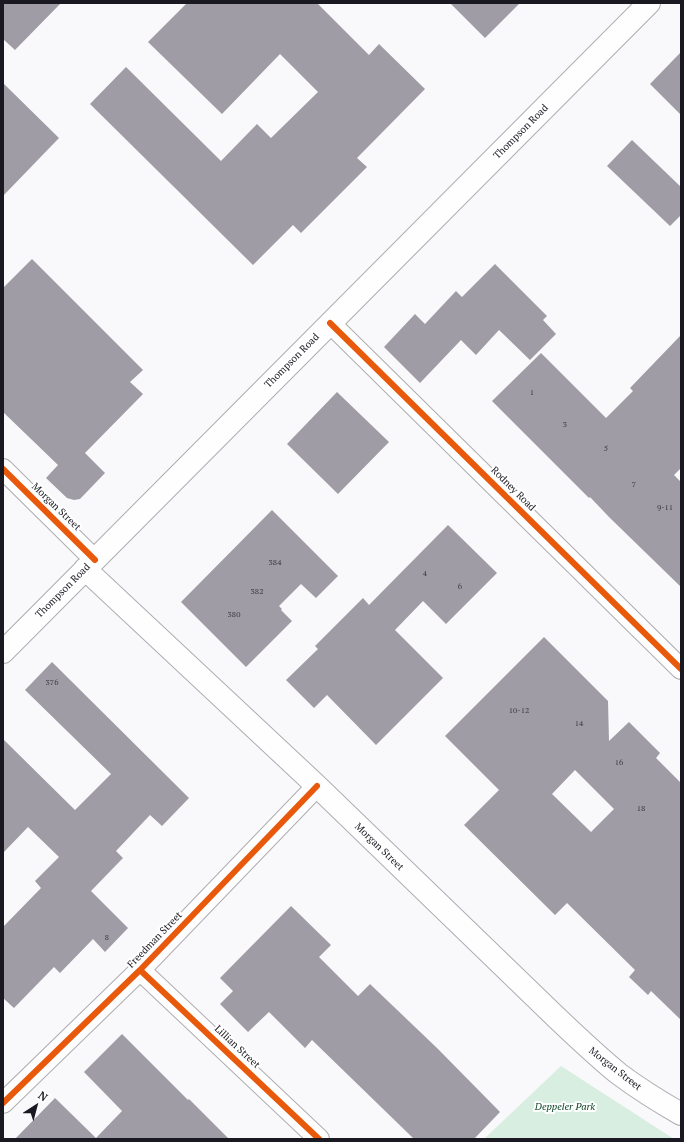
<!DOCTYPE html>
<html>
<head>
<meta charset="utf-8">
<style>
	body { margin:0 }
	#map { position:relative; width:684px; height:1142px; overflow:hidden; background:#f9f8fb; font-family:"PT Serif",serif }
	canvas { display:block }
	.frame { position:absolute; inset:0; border:4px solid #1a1821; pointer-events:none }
	.north { position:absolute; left:16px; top:1086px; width:40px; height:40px; -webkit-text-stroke:3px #fff; paint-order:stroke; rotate:36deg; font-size:11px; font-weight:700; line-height:16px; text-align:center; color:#1a1821 }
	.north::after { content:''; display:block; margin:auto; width:14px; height:18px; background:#1a1821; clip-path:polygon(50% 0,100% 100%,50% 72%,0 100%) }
</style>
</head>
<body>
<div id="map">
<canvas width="684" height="1142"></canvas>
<div class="frame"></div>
<div class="north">N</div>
</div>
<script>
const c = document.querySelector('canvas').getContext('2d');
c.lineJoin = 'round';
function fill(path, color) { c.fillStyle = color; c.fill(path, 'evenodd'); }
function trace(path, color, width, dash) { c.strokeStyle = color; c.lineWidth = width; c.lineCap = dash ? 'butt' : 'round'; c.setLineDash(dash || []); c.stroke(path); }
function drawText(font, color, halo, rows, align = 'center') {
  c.font = font + ' "PT Serif",serif'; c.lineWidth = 4; c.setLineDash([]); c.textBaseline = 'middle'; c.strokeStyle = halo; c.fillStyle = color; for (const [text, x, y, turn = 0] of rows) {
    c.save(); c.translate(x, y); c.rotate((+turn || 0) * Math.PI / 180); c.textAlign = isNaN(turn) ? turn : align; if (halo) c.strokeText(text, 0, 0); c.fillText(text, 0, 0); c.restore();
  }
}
const green = new Path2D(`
	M 561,1066 L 674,1139 L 484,1139 Z`);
const building = new Path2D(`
	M 3,3 L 61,3 L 15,50 L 3,39 Z
	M 187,3 L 317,3 L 369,55 L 379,44 L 425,89 L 357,158 L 367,167 L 301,233 L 293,225 L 253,265 L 90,104 L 126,67 L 221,161 L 257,124 L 271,138 L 318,92 L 280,54 L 222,114 L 148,42 Z
	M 450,3 L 520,3 L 485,38 Z
	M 681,52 L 681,115 L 650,84 Z
	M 3,83 L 59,138 L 3,196 Z
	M 632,140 L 681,187 L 681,215 L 670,226 L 607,166 Z
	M 32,259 L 143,370 L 130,382 L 143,394 L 85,453 L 105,473 L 80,499 L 74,500 L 67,498 L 46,478 L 58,465 L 3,412 L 3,288 Z
	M 495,264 L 547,316 L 543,320 L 556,334 L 530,360 L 499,330 L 476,355 L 461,340 L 420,383 L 384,347 L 415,314 L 425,324 L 456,291 L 462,297 Z
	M 681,335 L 681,468 L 674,475 L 681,482 L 681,587 L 609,517 L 590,497 L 589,498 L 492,401 L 541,353 L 606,418 L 633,391 L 630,388 Z
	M 337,392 L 389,442 L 338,494 L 287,444 Z
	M 272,510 L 338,576 L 316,598 L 301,584 L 279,606 L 282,609 L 281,610 L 292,621 L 246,667 L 181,602 Z
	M 448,525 L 497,573 L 446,624 L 423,601 L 395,630 L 443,678 L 376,745 L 327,695 L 314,708 L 286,680 L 318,649 L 315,646 L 363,598 L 369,605 Z
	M 544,637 L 608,701 L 609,741 L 629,722 L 660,753 L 656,758 L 681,783 L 681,1020 L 651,991 L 648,995 L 629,977 L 635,970 L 567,903 L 555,915 L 464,825 L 499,790 L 445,736 ZM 575,770 L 614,809 L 591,832 L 552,794 Z
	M 52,662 L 189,798 L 162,826 L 150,815 L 116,851 L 123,858 L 91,891 L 128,928 L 105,952 L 93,939 L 60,973 L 54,967 L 14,1008 L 3,998 L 3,927 L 41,888 L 35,881 L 59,857 L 28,827 L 3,853 L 3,739 L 75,810 L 111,774 L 25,690 Z
	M 291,906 L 331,945 L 319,957 L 358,996 L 370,984 L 438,1049 L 500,1112 L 474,1139 L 414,1139 L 312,1040 L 305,1048 L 269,1012 L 248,1032 L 220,1004 L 233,991 L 220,978 Z
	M 122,1034 L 188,1100 L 189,1099 L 229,1139 L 15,1139 L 55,1098 L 96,1138 L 122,1111 L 84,1072 Z`);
const minor = new Path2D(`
	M 330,323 L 681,669
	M 3,469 L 95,560
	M 140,970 L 319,1139
	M 3,1103 L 140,970 L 317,786`);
const major = new Path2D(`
	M 85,569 L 317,786 L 558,1019 C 578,1038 598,1057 619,1074 C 639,1089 660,1102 681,1114
	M 3,652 L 649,3`);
const cycleway = new Path2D(`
	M 330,323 L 681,669
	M 3,469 L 95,560
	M 140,970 L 319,1139
	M 3,1103 L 140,970 L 317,786`);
const numberNames = [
	["1",532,393],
	["3",565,425],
	["5",606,449],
	["7",634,485],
	["9-11",665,508],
	["384",275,563],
	["4",425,574],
	["6",460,587],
	["382",257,592],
	["380",234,615],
	["376",52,683],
	["10-12",519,711],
	["14",579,724],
	["16",619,763],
	["18",641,809],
	["8",107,938]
];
const streetNames = [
	["Thompson Road",521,132,-45],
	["Thompson Road",292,361,-45],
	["Rodney Road",513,489,45],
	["Morgan Street",56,507,44],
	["Thompson Road",63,591,-45],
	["Morgan Street",379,847,44],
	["Freedman Street",155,940,-46],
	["Lillian Street",237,1047,43],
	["Morgan Street",615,1069,38]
];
const parkNames = [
	["Deppeler Park",565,1107]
];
fill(green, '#d8eee0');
fill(building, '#9f9ca5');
trace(minor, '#afadb2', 22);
trace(major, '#afadb2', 24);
trace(minor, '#fefefe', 20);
trace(major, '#fefefe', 22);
trace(cycleway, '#e8590c', 6);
drawText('8px', '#3b3942', null, numberNames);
drawText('10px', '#1a1821', '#fff', streetNames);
drawText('italic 10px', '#0c4526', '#fff', parkNames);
</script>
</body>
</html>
